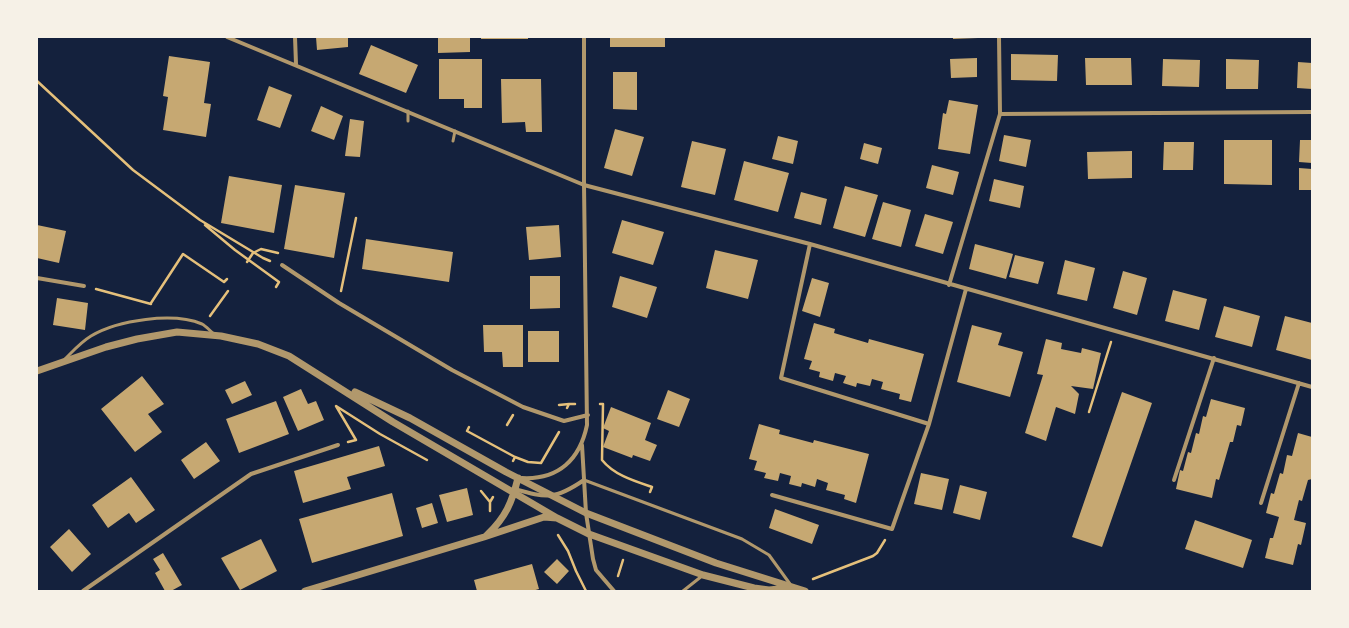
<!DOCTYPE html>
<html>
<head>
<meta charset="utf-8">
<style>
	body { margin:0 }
	#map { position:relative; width:1349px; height:628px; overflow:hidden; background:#14213d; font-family:Helvetica,sans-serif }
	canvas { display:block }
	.frame { position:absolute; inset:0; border:38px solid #f6f1e7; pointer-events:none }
</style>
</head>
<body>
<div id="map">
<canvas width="1349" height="628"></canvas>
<div class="frame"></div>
</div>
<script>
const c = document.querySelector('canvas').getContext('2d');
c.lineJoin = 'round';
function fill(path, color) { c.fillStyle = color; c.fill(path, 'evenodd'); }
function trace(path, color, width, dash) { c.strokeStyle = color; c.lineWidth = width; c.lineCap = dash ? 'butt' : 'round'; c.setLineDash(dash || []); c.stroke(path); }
const building = new Path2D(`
	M 316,37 L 348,37 L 348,47 L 317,50 Z
	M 438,37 L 470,37 L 470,52 L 438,53 Z
	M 481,37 L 528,37 L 528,39 L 481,39 Z
	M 610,37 L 665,37 L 665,47 L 610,47 Z
	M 953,37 L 978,37 L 978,38 L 953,39 Z
	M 371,45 L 418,65 L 406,93 L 359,74 Z
	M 1011,54 L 1058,55 L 1057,81 L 1011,80 Z
	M 169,56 L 210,62 L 204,103 L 211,104 L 206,137 L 163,130 L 168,97 L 163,96 Z
	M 977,58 L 977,77 L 951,78 L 950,59 Z
	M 1085,58 L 1131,58 L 1132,85 L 1086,85 Z
	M 439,59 L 482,59 L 482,108 L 464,108 L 464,99 L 439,99 Z
	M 1163,59 L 1200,60 L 1199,87 L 1162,86 Z
	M 1226,59 L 1259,60 L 1258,89 L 1226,89 Z
	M 1298,62 L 1312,63 L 1312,89 L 1297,88 Z
	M 613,72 L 637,72 L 637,110 L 613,109 Z
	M 501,79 L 541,79 L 542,132 L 526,132 L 525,122 L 502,123 Z
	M 269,86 L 292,95 L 280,128 L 257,120 Z
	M 949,100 L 978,105 L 970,154 L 938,149 L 943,113 L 946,114 Z
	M 321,106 L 343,116 L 334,140 L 311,131 Z
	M 350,119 L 364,121 L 360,157 L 345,156 Z
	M 615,129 L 644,137 L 632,176 L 604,168 Z
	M 1004,135 L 1031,140 L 1026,167 L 999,161 Z
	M 778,136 L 798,141 L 793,164 L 772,159 Z
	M 1224,140 L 1272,140 L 1272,185 L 1224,184 Z
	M 1300,140 L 1312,140 L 1312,163 L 1299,162 Z
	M 692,141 L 726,149 L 715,195 L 681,187 Z
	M 1164,142 L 1194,142 L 1193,170 L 1163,170 Z
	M 864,143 L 882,148 L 878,164 L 860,159 Z
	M 1132,151 L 1132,178 L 1088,179 L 1087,152 Z
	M 744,161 L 789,173 L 778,212 L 734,200 Z
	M 932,165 L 959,172 L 953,195 L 926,188 Z
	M 1299,168 L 1312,169 L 1312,190 L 1299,190 Z
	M 229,176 L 282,185 L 274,233 L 221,223 Z
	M 994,179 L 1024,186 L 1020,208 L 989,201 Z
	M 295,185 L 345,193 L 334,258 L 284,249 Z
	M 845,186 L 878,195 L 865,237 L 833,228 Z
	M 801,192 L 827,199 L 821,225 L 794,218 Z
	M 883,202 L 911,210 L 901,247 L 872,239 Z
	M 925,214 L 953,222 L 943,254 L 915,246 Z
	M 622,220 L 664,232 L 653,265 L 612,253 Z
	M 37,225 L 66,231 L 59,263 L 37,258 Z
	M 559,225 L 561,257 L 529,260 L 526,227 Z
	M 366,239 L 453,252 L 449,282 L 362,269 Z
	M 975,244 L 1013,254 L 1006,279 L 969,269 Z
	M 715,250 L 758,260 L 748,299 L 706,288 Z
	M 1015,255 L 1044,262 L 1038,284 L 1009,277 Z
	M 1065,260 L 1095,268 L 1087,301 L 1057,294 Z
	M 1123,271 L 1147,278 L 1137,315 L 1113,308 Z
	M 530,276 L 560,276 L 560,308 L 530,309 Z
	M 620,276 L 657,287 L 647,318 L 612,307 Z
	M 812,278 L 829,283 L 820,317 L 802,311 Z
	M 1173,290 L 1207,299 L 1199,330 L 1165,321 Z
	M 57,298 L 88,303 L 85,330 L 53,325 Z
	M 1224,306 L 1260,316 L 1252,347 L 1215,337 Z
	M 1285,316 L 1312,323 L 1312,360 L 1276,350 Z
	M 814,323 L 835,329 L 834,333 L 868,343 L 869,339 L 924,354 L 911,402 L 899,399 L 900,394 L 881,389 L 883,382 L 872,379 L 870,386 L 857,383 L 856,387 L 843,383 L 846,376 L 835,373 L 833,381 L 819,377 L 820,372 L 809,369 L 812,361 L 804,359 Z
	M 483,325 L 523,325 L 523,367 L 503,367 L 502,352 L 484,352 Z
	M 972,325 L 1002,333 L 998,345 L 1023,352 L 1010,397 L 957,382 Z
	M 528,331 L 559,331 L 559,362 L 528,362 Z
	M 1046,339 L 1062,343 L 1061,349 L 1081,353 L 1082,348 L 1101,353 L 1093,389 L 1071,386 L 1079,394 L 1075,414 L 1056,407 L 1046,441 L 1025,433 L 1043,375 L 1037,374 Z
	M 142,376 L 164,404 L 148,414 L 162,432 L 135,452 L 101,409 Z
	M 245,381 L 252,395 L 232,404 L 225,390 Z
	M 301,389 L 308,404 L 316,401 L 324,420 L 298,431 L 283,397 Z
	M 668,390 L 690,399 L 679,427 L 657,419 Z
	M 1122,392 L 1152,403 L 1102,547 L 1072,537 Z
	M 1211,399 L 1245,408 L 1241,426 L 1237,425 L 1233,442 L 1230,442 L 1219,480 L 1216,479 L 1212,498 L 1176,489 L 1180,470 L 1183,471 L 1188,452 L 1191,453 L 1196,433 L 1199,434 L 1203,416 L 1206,417 Z
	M 276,401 L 289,434 L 239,453 L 226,419 Z
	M 611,407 L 651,423 L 645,440 L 657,445 L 650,461 L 633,455 L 632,458 L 603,447 L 609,431 L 603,428 Z
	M 759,424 L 780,430 L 779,434 L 813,443 L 814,440 L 869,454 L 856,503 L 844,499 L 845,495 L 826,490 L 828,483 L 817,479 L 815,487 L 802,483 L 801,487 L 789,484 L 791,476 L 780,473 L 778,481 L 764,478 L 766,473 L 754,470 L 757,461 L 749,459 Z
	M 1298,433 L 1312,437 L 1312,479 L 1308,480 L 1302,501 L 1299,500 L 1294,520 L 1306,523 L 1301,545 L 1298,544 L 1293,565 L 1265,558 L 1270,538 L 1273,538 L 1279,517 L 1266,513 L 1271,493 L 1274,494 L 1280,473 L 1283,474 L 1287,455 L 1292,456 Z
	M 206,442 L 220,461 L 194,479 L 181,460 Z
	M 379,446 L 385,466 L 347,477 L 351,489 L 303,503 L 294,471 Z
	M 921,473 L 949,479 L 942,510 L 914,504 Z
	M 131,477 L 155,510 L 136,523 L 129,513 L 108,528 L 92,505 Z
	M 960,485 L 987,492 L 980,520 L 953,513 Z
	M 467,488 L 473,515 L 447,522 L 439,495 Z
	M 392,493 L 403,536 L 312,563 L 299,519 Z
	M 432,503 L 438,523 L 422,528 L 416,508 Z
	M 775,509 L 819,525 L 812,544 L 769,528 Z
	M 1195,520 L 1252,540 L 1243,568 L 1185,549 Z
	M 69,529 L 91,554 L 72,572 L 50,547 Z
	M 261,539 L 277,571 L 240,590 L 221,558 Z
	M 163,553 L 182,585 L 171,591 L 165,591 L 155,573 L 160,570 L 153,559 Z
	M 557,559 L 569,571 L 557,584 L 544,572 Z
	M 532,564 L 539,589 L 532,591 L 477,591 L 474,580 Z`);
const path = new Path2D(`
	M 37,81 L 133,170 L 200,220 L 263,258 L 270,261
	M 205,225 L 235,250 L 279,282 L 276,287
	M 247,262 L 253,253 L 261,249 L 278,253
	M 96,289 L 151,304
	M 341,291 L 356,218
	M 151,303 L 183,254 L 224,282 L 227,279
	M 210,316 L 228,291
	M 600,404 L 603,404 L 602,460 C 614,475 634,481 652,487 L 650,492
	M 559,405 L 569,404
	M 567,408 L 569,404 L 575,404
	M 1089,412 L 1111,342
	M 507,425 L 513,415
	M 469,427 L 467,431 L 515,457
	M 348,442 L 356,440 L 336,406 L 380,434 L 427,460
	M 513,461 L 515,457 L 528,462 L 541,463 L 559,432
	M 481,491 L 490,502
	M 490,511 L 490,502 L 493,497
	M 558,535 L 568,551 L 576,571 L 586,591
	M 618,576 L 623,560
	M 813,579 L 873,556 L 877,553 L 885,540`);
const service = new Path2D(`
	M 408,121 L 408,111
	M 453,141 L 455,131
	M 65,359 C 73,351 81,342 91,336 C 118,320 173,312 202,324 C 206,326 210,331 214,334
	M 584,480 L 742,539 L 769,555 L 790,584
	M 683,591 L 702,576`);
const minor = new Path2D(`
	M 227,37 L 584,185 L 810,244 L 1312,387
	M 295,37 L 296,64
	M 1000,114 L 1312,112
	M 810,244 L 781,378 L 929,424
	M 282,265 L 339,303 L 452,370 L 523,407 L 564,421 L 588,415
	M 37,278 L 84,286
	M 949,285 L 1000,114 L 999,37
	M 582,445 L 586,513 L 593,559 L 596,570 L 614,591
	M 522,478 C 559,480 580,459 587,425 L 584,185 L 584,37
	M 1174,480 L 1214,358
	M 514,489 C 547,498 555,500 584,480
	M 772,495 L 892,529 L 929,424 L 966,289
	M 1261,503 L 1299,383
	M 83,591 L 251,474 L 338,445`);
const tertiary = new Path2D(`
	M 37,371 L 106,347 L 137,339 L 177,332 L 221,336 L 258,344 L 289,356 L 393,422 L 557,518
	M 355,392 L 410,418 L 506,472 L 586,513 L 716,563 L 805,591
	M 487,535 C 506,517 512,502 518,478
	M 305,591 L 484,537 L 544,517 L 557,518 L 589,534 L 703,575 L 754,588 L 769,590 L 789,588`);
fill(building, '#c6a872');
trace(path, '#e5c07b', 2.5);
trace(service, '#b1986c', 3);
trace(minor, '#b1986c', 4);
trace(tertiary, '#b1986c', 7);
</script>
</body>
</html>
